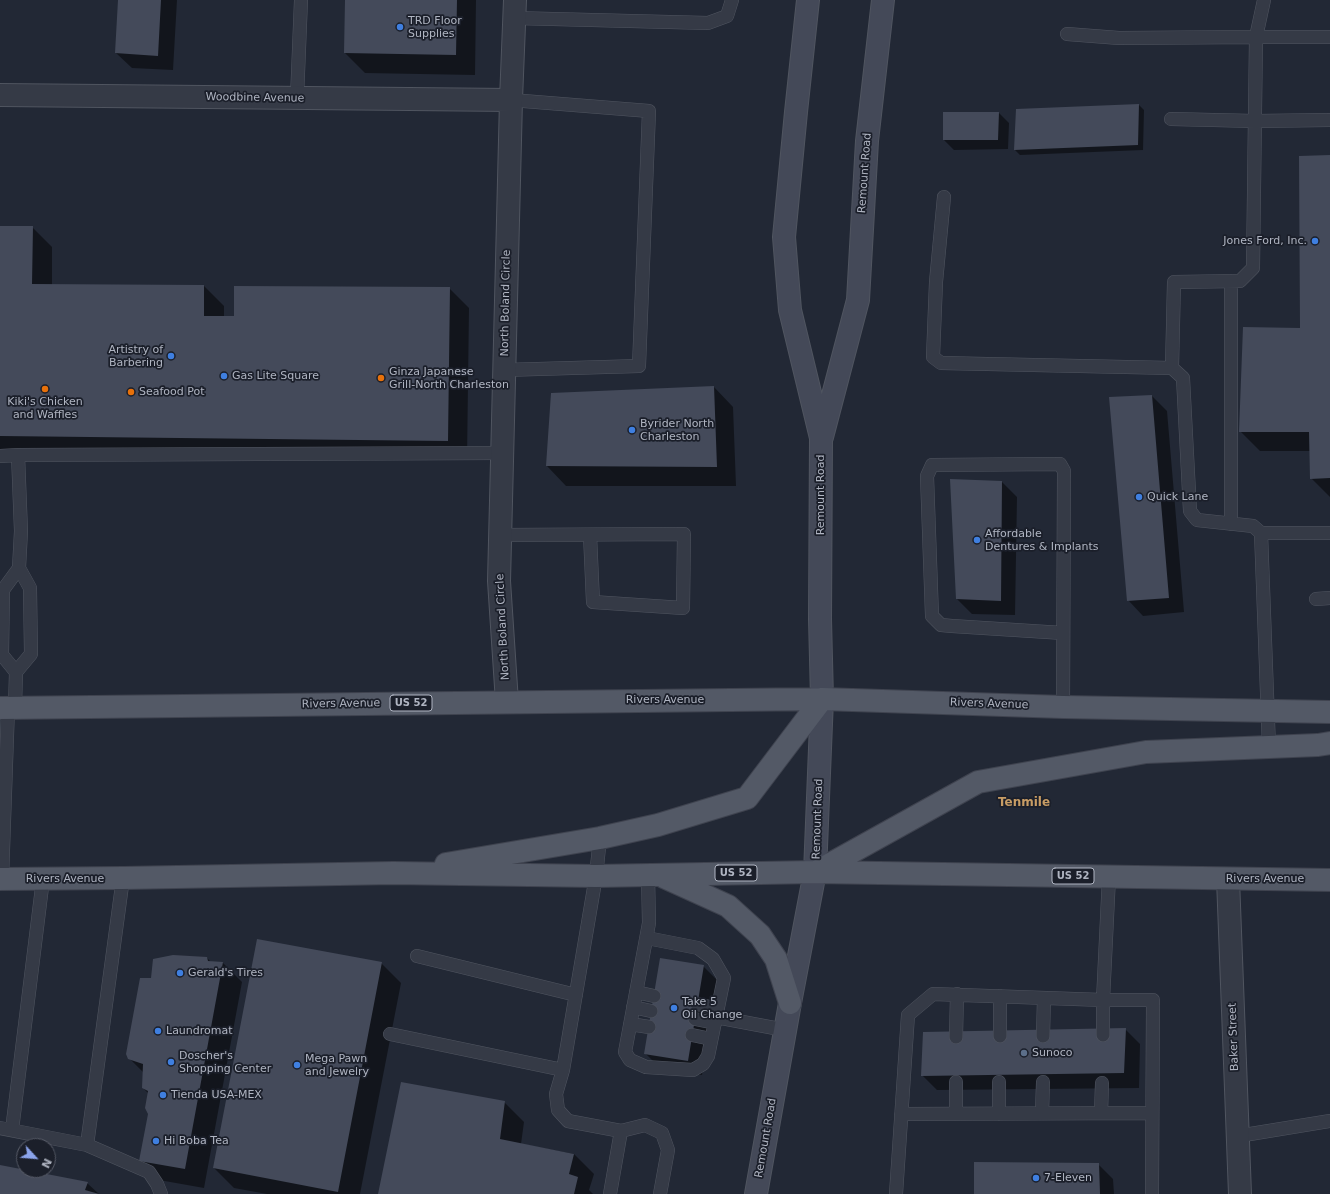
<!DOCTYPE html>
<html>
<head>
<meta charset="utf-8">
<style>
	body { margin:0 }
	#map { position:relative; width:1330px; height:1194px; overflow:hidden; background:#222835; font-family:"DejaVu Sans",sans-serif }
	canvas { display:block }
	.north { position:absolute; left:16px; top:1138px; width:40px; height:40px; box-sizing:border-box; background:#1b1f2a; border:1px solid #575b67; border-radius:50%; rotate:116deg; font-size:11px; font-weight:700; line-height:16px; text-align:center; color:#b0b5c2 }
	.north::after { content:''; display:block; margin:auto; width:14px; height:18px; background:#8ba4ec; clip-path:polygon(50% 0,100% 100%,50% 72%,0 100%) }
</style>
</head>
<body>
<div id="map">
<canvas width="1330" height="1194"></canvas>
<div class="north">N</div>
</div>
<script>
const c = document.querySelector('canvas').getContext('2d');
c.lineJoin = 'round';
function fill(path, color) { c.fillStyle = color; c.fill(path, 'evenodd'); }
function trace(path, color, width, dash) { c.strokeStyle = color; c.lineWidth = width; c.lineCap = dash ? 'butt' : 'round'; c.setLineDash(dash || []); c.stroke(path); }
function drawText(font, color, halo, rows, align = 'center') {
  c.font = font + ' "DejaVu Sans",sans-serif'; c.lineWidth = 3.5; c.setLineDash([]); c.textBaseline = 'middle'; c.strokeStyle = halo; c.fillStyle = color; for (const [text, x, y, turn = 0] of rows) {
    c.save(); c.translate(x, y); c.rotate((+turn || 0) * Math.PI / 180); c.textAlign = isNaN(turn) ? turn : align; if (halo) c.strokeText(text, 0, 0); c.fillText(text, 0, 0); c.restore();
  }
}
const shadow = new Path2D(`
	M 119,0 L 177,0 L 173,70 L 132,68 L 116,53 Z
	M 346,0 L 476,0 L 475,75 L 365,73 L 345,53 Z
	M 1139,105 L 1144,110 L 1143,150 L 1020,155 L 1015,150 Z
	M 944,113 L 999,113 L 1009,123 L 1008,149 L 954,150 L 944,140 Z
	M 1330,156 L 1330,497 L 1311,478 L 1311,451 L 1260,451 L 1240,431 L 1301,329 Z
	M 0,227 L 32,227 L 52,247 L 52,285 L 204,286 L 224,306 L 224,317 L 235,317 L 449,288 L 469,308 L 467,460 L 0,455 Z
	M 714,387 L 733,407 L 736,486 L 566,486 L 547,466 L 552,394 Z
	M 1152,396 L 1167,411 L 1184,612 L 1143,616 L 1128,600 Z
	M 951,480 L 1002,482 L 1017,497 L 1015,615 L 972,614 L 957,599 Z
	M 207,958 L 211,962 L 223,963 L 242,982 L 204,1188 L 159,1180 L 140,1160 L 149,1114 L 149,1094 L 143,1088 L 144,1073 L 129,1058 L 152,979 Z
	M 381,963 L 401,983 L 360,1194 L 267,1194 L 234,1188 L 214,1168 Z
	M 703,966 L 718,981 L 702,1075 L 660,1068 L 645,1053 Z
	M 1125,1029 L 1140,1044 L 1139,1088 L 937,1090 L 922,1075 Z
	M 504,1102 L 524,1122 L 521,1144 L 574,1154 L 594,1174 L 589,1190 L 593,1194 L 379,1194 Z
	M 1098,1164 L 1113,1179 L 1114,1194 L 975,1194 Z
	M 0,1166 L 87,1183 L 99,1194 L 0,1194 Z`);
const building = new Path2D(`
	M 118,0 L 161,0 L 158,56 L 115,53 Z
	M 345,0 L 457,0 L 456,55 L 344,53 Z
	M 1139,104 L 1138,145 L 1014,150 L 1016,109 Z
	M 943,112 L 999,112 L 998,140 L 943,140 Z
	M 1330,155 L 1330,478 L 1310,479 L 1309,432 L 1239,432 L 1243,327 L 1300,328 L 1299,156 Z
	M 0,226 L 33,226 L 32,284 L 204,285 L 204,316 L 234,316 L 234,286 L 450,287 L 448,441 L 0,436 Z
	M 714,386 L 717,467 L 546,466 L 551,393 Z
	M 1152,395 L 1169,598 L 1127,601 L 1109,397 Z
	M 950,479 L 1002,481 L 1001,601 L 956,599 Z
	M 257,939 L 382,962 L 338,1192 L 213,1168 Z
	M 173,955 L 207,957 L 208,961 L 223,962 L 185,1169 L 139,1161 L 148,1114 L 145,1108 L 148,1091 L 142,1088 L 143,1064 L 128,1059 L 126,1054 L 140,978 L 151,978 L 153,959 Z
	M 660,958 L 704,965 L 688,1061 L 644,1054 Z
	M 1126,1028 L 1124,1073 L 921,1076 L 923,1032 Z
	M 401,1082 L 505,1101 L 500,1139 L 574,1154 L 569,1174 L 578,1177 L 574,1194 L 378,1194 Z
	M 974,1162 L 1099,1163 L 1100,1194 L 974,1194 Z
	M 0,1165 L 88,1182 L 85,1190 L 99,1194 L 0,1194 Z`);
const lane = new Path2D(`
	M 514,18 L 708,23 L 727,16 L 732,0
	M 1067,34 L 1119,38 L 1256,37 L 1264,0
	M 297,98 L 301,0
	M 1171,119 L 1255,121 L 1330,120
	M 944,197 L 936,282 L 933,357 L 941,363 L 1172,368 L 1183,378 L 1190,511 L 1197,520 L 1253,526 L 1261,533 L 1330,533
	M 1172,368 L 1174,282 L 1240,281 L 1253,268 L 1256,37 L 1330,37
	M 504,370 L 639,366 L 649,111 L 511,100
	M 0,456 L 18,455
	M 1231,524 L 1231,281
	M 1261,533 L 1269,747
	M 500,535 L 684,534 L 683,608 L 593,602 L 590,535
	M 19,568 L 30,588 L 31,654 L 16,672 L 2,655 L 3,590 L 19,568 L 21,531 L 18,455 L 502,453
	M 1316,599 L 1330,598
	M 15,707 L 16,672
	M 1063,707 L 1064,471 L 1060,464 L 932,465 L 927,476 L 932,616 L 941,625 L 952,626 L 1063,633
	M 600,838 L 596,876 L 563,1070 L 556,1094 L 558,1110 L 568,1121 L 621,1131 L 610,1194
	M 2,879 L 8,708
	M 647,938 L 698,948 L 713,959 L 724,978 L 708,1056 L 703,1064 L 693,1070 L 646,1067 L 630,1060 L 625,1052 L 649,923 L 648,875
	M 417,956 L 576,995
	M 636,992 L 654,996
	M 697,1004 L 718,1009
	M 633,1007 L 651,1011
	M 716,1017 L 785,1030
	M 695,1019 L 715,1023
	M 630,1024 L 649,1027
	M 390,1034 L 563,1070
	M 692,1035 L 711,1039
	M 1103,1035 L 1103,1000 L 1153,1000 L 1152,1194
	M 1000,1036 L 1000,996
	M 1043,1036 L 1044,998
	M 956,1037 L 957,994
	M 956,1113 L 956,1082
	M 1042,1113 L 1043,1082
	M 1101,1113 L 1102,1083
	M 901,1114 L 1152,1113
	M 999,1114 L 999,1082
	M 0,1128 L 87,1145 L 123,878
	M 12,1130 L 43,879
	M 621,1131 L 645,1125 L 662,1133 L 668,1150 L 660,1194
	M 1238,1136 L 1330,1121
	M 87,1145 L 149,1172 L 157,1184 L 161,1194
	M 896,1194 L 908,1015 L 933,994 L 1103,1000 L 1109,877`);
const street = new Path2D(`
	M 0,95 L 511,100
	M 507,702 L 499,581 L 511,100 L 515,0
	M 1228,879 L 1240,1194`);
const secondary = new Path2D(`
	M 822,437 L 858,300 L 867,141 L 883,0
	M 756,1194 L 790,1003 L 815,872 L 822,699 L 820,619 L 821,438 L 790,310 L 784,237 L 796,112 L 808,0`);
const primary = new Path2D(`
	M 0,708 L 822,699 L 1063,707 L 1330,712
	M 446,864 L 600,838 L 658,825 L 747,798 L 822,699
	M 816,872 L 978,782 L 1146,752 L 1318,745 L 1330,743
	M 664,877 L 728,906 L 760,935 L 776,959 L 790,1003
	M 0,879 L 123,878 L 393,873 L 596,876 L 815,872 L 1330,880`);
const markers = [
	[400,27,4,"#3f7fe0"],
	[1315,241,4,"#3f7fe0"],
	[171,356,4,"#3f7fe0"],
	[224,376,4,"#3f7fe0"],
	[381,378,4,"#e8710a"],
	[45,389,4,"#e8710a"],
	[131,392,4,"#e8710a"],
	[632,430,4,"#3f7fe0"],
	[1139,497,4,"#3f7fe0"],
	[977,540,4,"#3f7fe0"],
	[180,973,4,"#3f7fe0"],
	[674,1008,4,"#3f7fe0"],
	[158,1031,4,"#3f7fe0"],
	[1024,1053,4,"#5c6f8a"],
	[171,1062,4,"#3f7fe0"],
	[297,1065,4,"#3f7fe0"],
	[163,1095,4,"#3f7fe0"],
	[156,1141,4,"#3f7fe0"],
	[1036,1178,4,"#3f7fe0"]
];
const shields = [
	[411,703,42],
	[736,873,42],
	[1073,876,42]
];
const shieldNames = [
	["US 52",411,703],
	["US 52",736,873],
	["US 52",1073,876]
];
const poiNames = [
	["TRD Floor",408,21],
	["Supplies",408,34],
	["Jones Ford, Inc.",1307,241,"right"],
	["Artistry of",163,350,"right"],
	["Barbering",163,363,"right"],
	["Ginza Japanese",389,372],
	["Grill-North Charleston",389,385],
	["Gas Lite Square",232,376],
	["Seafood Pot",139,392],
	["Kiki's Chicken",45,402,"center"],
	["and Waffles",45,415,"center"],
	["Byrider North",640,424],
	["Charleston",640,437],
	["Quick Lane",1147,497],
	["Affordable",985,534],
	["Dentures & Implants",985,547],
	["Gerald's Tires",188,973],
	["Take 5",682,1002],
	["Oil Change",682,1015],
	["Laundromat",166,1031],
	["Sunoco",1032,1053],
	["Doscher's",179,1056],
	["Shopping Center",179,1069],
	["Mega Pawn",305,1059],
	["and Jewelry",305,1072],
	["Tienda USA-MEX",171,1095],
	["Hi Boba Tea",164,1141],
	["7-Eleven",1044,1178]
];
const streetNames = [
	["Woodbine Avenue",255,98,1],
	["Remount Road",865,173,-86],
	["North Boland Circle",506,303,-89],
	["Remount Road",821,495,-90],
	["North Boland Circle",503,627,-93],
	["Rivers Avenue",665,700],
	["Rivers Avenue",341,704,-1],
	["Rivers Avenue",989,704,2],
	["Remount Road",818,819,-88],
	["Rivers Avenue",65,879],
	["Rivers Avenue",1265,879],
	["Baker Street",1234,1037,-92],
	["Remount Road",766,1138,-80]
];
const neighbourhoodNames = [
	["Tenmile",1024,803]
];
fill(shadow, '#0007');
fill(building, '#444a5a');
trace(lane, '#505560', 14);
trace(street, '#505560', 24);
trace(secondary, '#505560', 24);
trace(primary, '#3f434f', 24);
trace(lane, '#353a46', 13);
trace(street, '#353a46', 22);
trace(secondary, '#444958', 22);
trace(primary, '#535966', 22);
for (const [x, y, r, color] of markers) { const dot = new Path2D(); dot.arc(x, y, r, 0, 2 * Math.PI); c.fillStyle = color; c.fill(dot); trace(dot, '#1b1f2a', 1.5); }
for (const [x, y, w] of shields) { const box = new Path2D(); box.roundRect(x - w / 2, y - 8, w, 16, 3); c.fillStyle = '#1b1f2a'; c.fill(box); trace(box, '#b0b5c2', 1); }
drawText('bold 10px', '#b0b5c2', null, shieldNames);
drawText('11px', '#b0b5c2', '#1b1f2a', poiNames, 'left');
drawText('11px', '#b0b5c2', '#1b1f2a', streetNames);
drawText('bold 12px', '#c89d65', '#1b1f2a', neighbourhoodNames);
</script>
</body>
</html>
